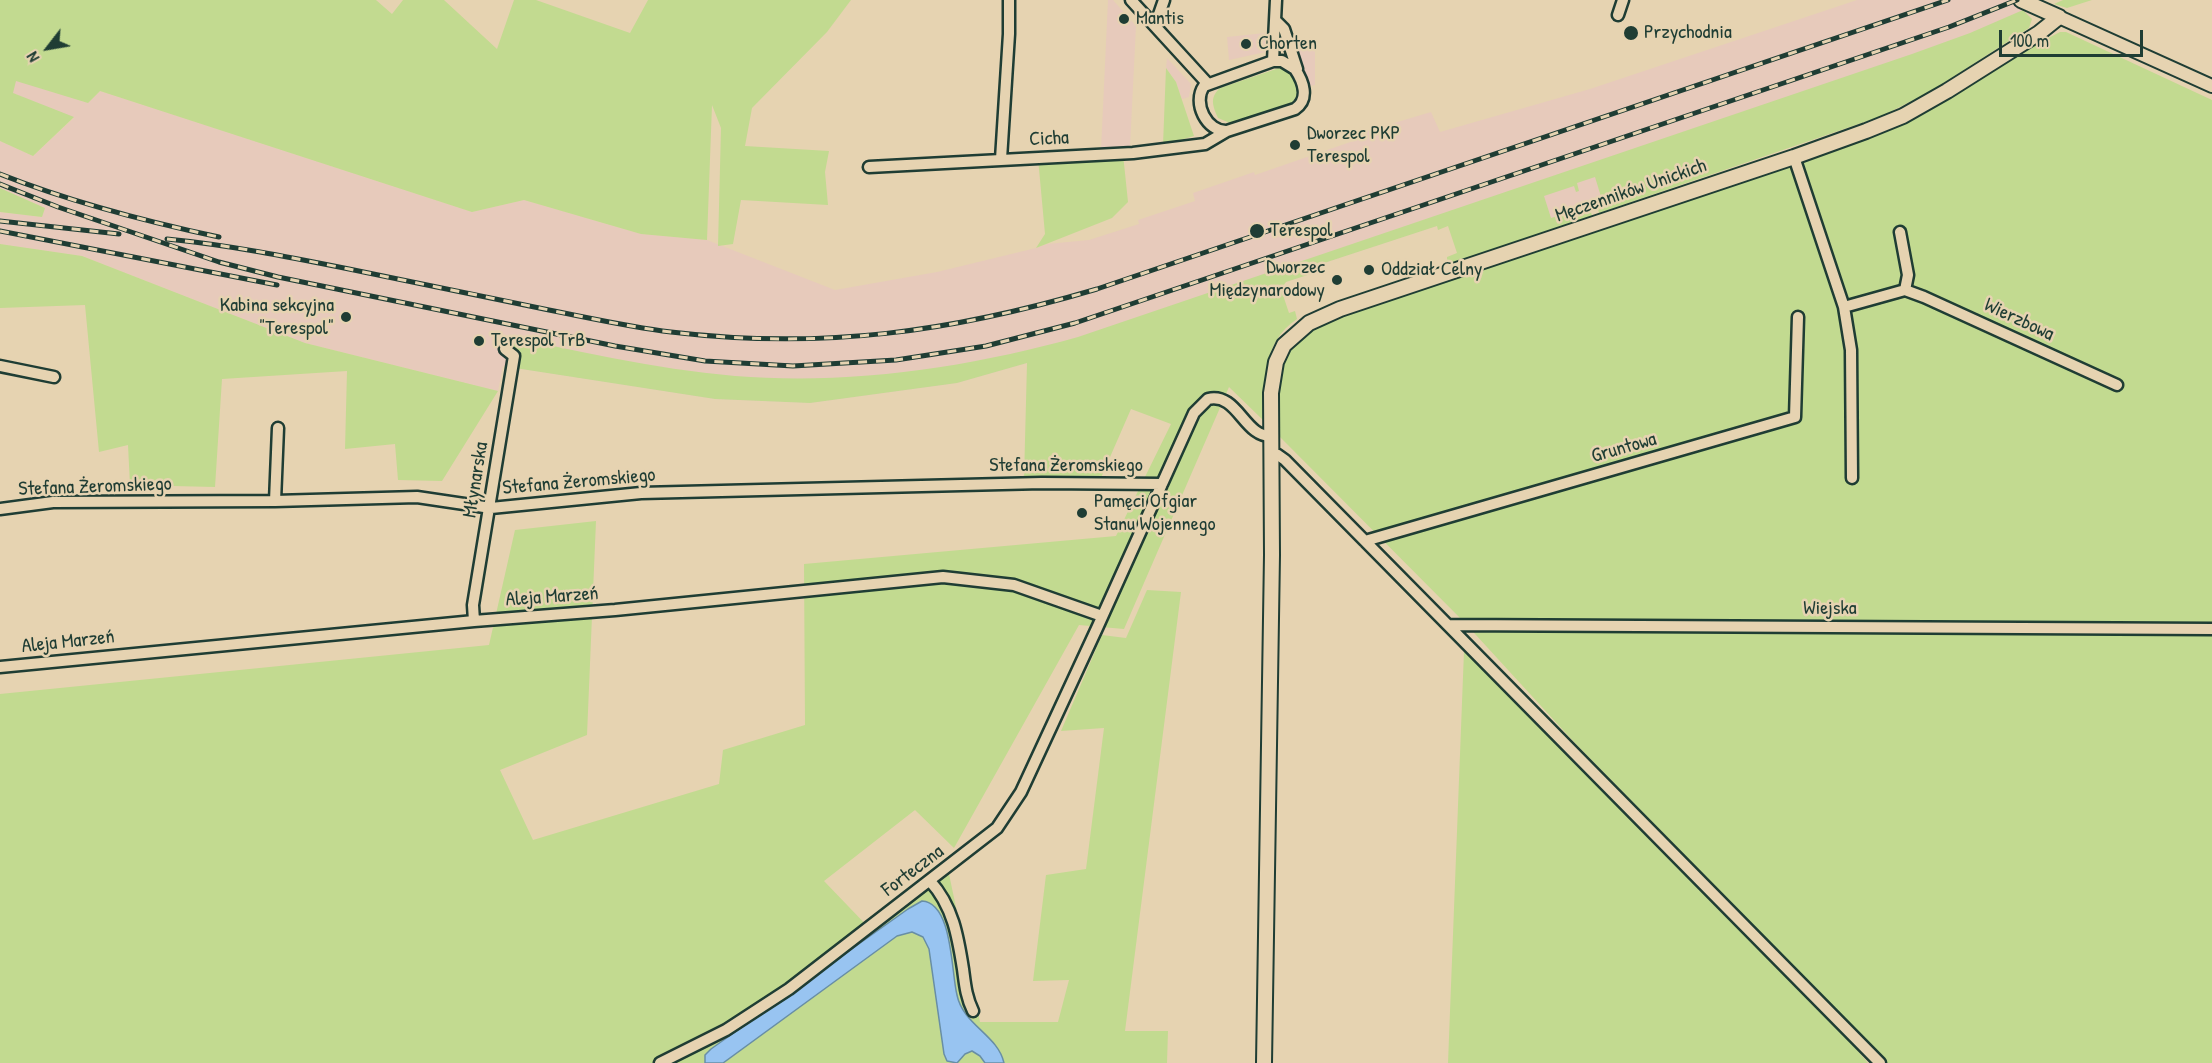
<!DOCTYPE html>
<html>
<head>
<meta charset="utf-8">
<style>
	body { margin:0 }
	#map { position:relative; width:2212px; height:1063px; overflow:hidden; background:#e6d3b1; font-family:"Patrick Hand",sans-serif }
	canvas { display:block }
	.north { position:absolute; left:18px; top:18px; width:60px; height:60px; -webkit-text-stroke:4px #e6d3b1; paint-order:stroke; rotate:239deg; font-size:16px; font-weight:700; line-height:24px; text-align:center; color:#1f3d34 }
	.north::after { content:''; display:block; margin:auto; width:21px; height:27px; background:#1f3d34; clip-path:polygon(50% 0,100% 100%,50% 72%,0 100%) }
	.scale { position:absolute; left:1999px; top:30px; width:144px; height:27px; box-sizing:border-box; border:3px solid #1f3d34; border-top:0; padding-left:8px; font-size:18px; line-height:21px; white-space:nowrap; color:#1f3d34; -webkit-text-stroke:4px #e6d3b1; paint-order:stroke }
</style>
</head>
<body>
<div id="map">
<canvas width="2212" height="1063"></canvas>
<div class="north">N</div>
<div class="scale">100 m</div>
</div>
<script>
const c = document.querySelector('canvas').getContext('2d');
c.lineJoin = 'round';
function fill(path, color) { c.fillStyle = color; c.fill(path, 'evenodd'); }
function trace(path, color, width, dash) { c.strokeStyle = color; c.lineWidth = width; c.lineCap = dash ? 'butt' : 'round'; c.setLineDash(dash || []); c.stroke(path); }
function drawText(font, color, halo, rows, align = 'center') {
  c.font = font + ' "Patrick Hand",sans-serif'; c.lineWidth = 5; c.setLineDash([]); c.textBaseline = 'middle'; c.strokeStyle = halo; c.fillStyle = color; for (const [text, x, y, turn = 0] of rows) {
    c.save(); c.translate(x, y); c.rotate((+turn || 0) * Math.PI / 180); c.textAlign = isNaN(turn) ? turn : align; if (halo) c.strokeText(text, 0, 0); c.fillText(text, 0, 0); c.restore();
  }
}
const built = new Path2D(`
	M 1108,0 L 1113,0 L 1136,26 L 1130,147 L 1101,150 Z
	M 1857,0 L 2045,0 L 2024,10 L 2030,16 L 1612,205 L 1545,227 L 1533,194 L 1315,266 L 1317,272 L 1286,282 L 1279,291 L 957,383 L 810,403 L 715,399 L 503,366 L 498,391 L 305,343 L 82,256 L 0,244 L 0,212 L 42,217 L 45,208 L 0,188 L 0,141 L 33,156 L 74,118 L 12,93 L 16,80 L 88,103 L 100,91 L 472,212 L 524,200 L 641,234 L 707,240 L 835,290 L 937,272 L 1036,248 L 1047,244 L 1089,240 L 1139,224 L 1138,220 L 1195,201 L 1193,193 L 1254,172 L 1255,175 L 1359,139 L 1364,132 L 1431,112 L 1440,132 L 1590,89 Z
	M 1265,33 L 1265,52 L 1229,60 L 1227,37 Z
	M 1315,42 L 1315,85 L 1309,86 L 1297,48 Z
	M 1167,58 L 1191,84 L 1189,97 L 1182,99 L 1176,82 L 1166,68 Z`);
const green = new Path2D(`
	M 0,0 L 376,0 L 392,14 L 403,0 L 444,0 L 497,49 L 514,0 L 536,0 L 630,33 L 648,0 L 851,0 L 827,32 L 752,108 L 745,146 L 829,151 L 825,172 L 828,205 L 741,200 L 733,244 L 718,246 L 721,128 L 712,105 L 707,240 L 641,234 L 524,200 L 472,212 L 100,91 L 88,103 L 16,81 L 13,93 L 74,117 L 33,156 L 0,141 Z
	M 2063,0 L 2092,0 L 2067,8 L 2054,4 Z
	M 2023,10 L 2032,19 L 2029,28 L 1931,91 L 1882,116 L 1599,213 L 1597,206 L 1598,203 L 1602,200 L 1595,177 L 1577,183 L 1579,191 L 1576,192 L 1574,186 L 1544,196 L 1551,218 L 1584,208 L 1586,214 L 1591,212 L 1592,216 L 1447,264 L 1447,257 L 1457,253 L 1448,226 L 1438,230 L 1437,226 L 1315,266 L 1317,272 L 1286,282 L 1281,289 L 1289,313 L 1295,311 L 1297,319 C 1261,343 1264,384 1265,422 L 1229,387 L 1124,629 L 1079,625 L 954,848 L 915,810 L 824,881 L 873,932 L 949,874 L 980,1022 L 1058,1022 L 1069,980 L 1033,981 L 1046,875 L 1086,869 L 1104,728 L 1061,731 L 1102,635 L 1126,638 L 1147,590 L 1181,592 L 1125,1031 L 1168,1031 L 1167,1063 L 0,1063 L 0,694 L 489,645 L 515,530 L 596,521 L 587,735 L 500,770 L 533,840 L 719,784 L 723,750 L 805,725 L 804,564 L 1116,536 L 1171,424 L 1131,409 L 1100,480 L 1024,479 L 1027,363 L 957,383 L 810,403 L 715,399 L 515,368 L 517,350 L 509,348 L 509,341 L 492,337 L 493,333 C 573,350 653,369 735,376 C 850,385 967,368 1078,337 L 1912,54 L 1970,33 Z
	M 2060,32 L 2066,32 L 2212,100 L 2212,1063 L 1885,1063 L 1865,1039 L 1574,742 L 1465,623 L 1278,435 C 1276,403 1273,363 1297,338 C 1303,332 1314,327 1321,322 L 1928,109 L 2025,50 Z
	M 1166,68 L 1176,82 L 1194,136 L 1163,145 Z
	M 1279,68 L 1289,70 L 1293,75 L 1299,92 L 1292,103 L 1230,123 L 1218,118 C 1213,106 1209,98 1220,88 Z
	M 1123,154 L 1128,202 L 1112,218 L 1036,248 L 1045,234 L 1038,158 Z
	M 0,188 L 45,208 L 42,217 L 0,212 Z
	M 0,244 L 82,256 L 305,343 L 498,391 L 442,481 L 398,480 L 395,444 L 345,449 L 347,371 L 222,379 L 215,487 L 130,485 L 128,445 L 99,452 L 85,305 L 0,308 Z
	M 1464,651 L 1856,1049 L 1868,1063 L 1448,1063 Z`);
const water = new Path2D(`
	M 922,901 C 953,903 951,972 957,995 C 963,1025 998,1035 1004,1063 L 985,1063 L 980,1056 L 972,1051 L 965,1054 L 957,1063 L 947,1061 L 944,1054 L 929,949 L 923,937 L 912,932 L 897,936 L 723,1063 L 705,1063 L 705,1055 L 711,1049 L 908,909 Z`);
const minor = new Path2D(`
	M 1131,0 L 1207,83
	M 1618,15 L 1623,0
	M 1275,20 L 1284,29 L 1297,69
	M 1155,26 L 1164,0
	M 1273,61 L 1282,61 L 1295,69 C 1303,81 1310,99 1295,109 L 1227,131 C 1207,132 1192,103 1204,86 Z
	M 1273,61 L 1276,0
	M 1794,157 L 1844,307 L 1851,350 L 1852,478
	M 1001,159 L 1009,34 L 1009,0
	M 869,167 L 1133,153 L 1205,144 L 1227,131
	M 1900,232 L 1908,275 L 1905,290
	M 1844,307 L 1905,290 L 1924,297 L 2117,385
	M 0,366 L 54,377
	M 1272,454 L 1278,455 L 1285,460 L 1880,1063
	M 275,501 L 278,428
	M 0,509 L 53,502 L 275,501 L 417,497 L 491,508 L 641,493 L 1042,483 L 1162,484
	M 1365,541 L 1795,417 L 1798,317
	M 474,621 L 473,605 L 514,356 L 505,349
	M 1448,625 L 2212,629
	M 0,667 L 474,621 L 615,610 L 943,577 L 1014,585 L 1102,616
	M 930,881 C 953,906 958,937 963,969 C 965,984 966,997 973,1011
	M 660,1063 L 726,1030 L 789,989 L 997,828 L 1021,792 L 1098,626 L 1194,413 L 1208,399 C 1238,392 1244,438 1272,436`);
const tertiary = new Path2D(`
	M 2059,17 L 2212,86`);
const secondary = new Path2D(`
	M 1264,1063 L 1272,555 L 1271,393 L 1276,362 L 1284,345 L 1309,323 L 1340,309 L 1794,157 L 1866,131 L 1903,116 L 1947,91 L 2039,33 L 2059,17 L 2021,0`);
const rail = new Path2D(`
	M 0,174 C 71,202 144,221 219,237
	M 0,184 L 58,207 L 219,262 L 278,277 L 615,346 L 705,361 L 793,366 L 896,360 L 986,346 L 1075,323 L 1949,27 L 2017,0
	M 0,221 L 119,234
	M 0,231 L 277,285
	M 167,239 C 229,245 289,257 349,269 C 416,283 483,296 549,310 C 590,318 630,327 671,332 C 822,350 952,332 1097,289 L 1948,0`);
const markers = [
	[1124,19,6,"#1f3d34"],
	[1631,33,8,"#1f3d34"],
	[1246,44,6,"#1f3d34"],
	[1295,145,6,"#1f3d34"],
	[1257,231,8,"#1f3d34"],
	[1369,270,6,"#1f3d34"],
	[1337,280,6,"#1f3d34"],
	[346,317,6,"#1f3d34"],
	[479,341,6,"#1f3d34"],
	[1082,513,6,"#1f3d34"]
];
const poiNames = [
	["Mantis",1136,19],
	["Przychodnia",1644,33],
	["Chorten",1258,44],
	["Dworzec PKP",1307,134],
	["Terespol",1307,157],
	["Terespol",1270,231],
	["Dworzec",1325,268,"right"],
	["Międzynarodowy",1325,291,"right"],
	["Oddział Celny",1381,270],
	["Kabina sekcyjna",334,306,"right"],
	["\"Terespol\"",334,329,"right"],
	["Terespol TrB",491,341],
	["Pamęci Ofgiar",1094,502],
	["Stanu Wojennego",1094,525]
];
const streetNames = [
	["Cicha",1049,139,-3],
	["Męczenników Unickich",1631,191,-19],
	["Wierzbowa",2019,320,25],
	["Gruntowa",1624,448,-16],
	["Stefana Żeromskiego",1066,466],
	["Młynarska",476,480,-81],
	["Stefana Żeromskiego",579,482,-5],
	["Stefana Żeromskiego",95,487,-2],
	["Aleja Marzeń",552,597,-4],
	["Wiejska",1830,609],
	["Aleja Marzeń",68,642,-6],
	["Forteczna",913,871,-37]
];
fill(built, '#e7cabb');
fill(green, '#c2da90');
fill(water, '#98c4f1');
trace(water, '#688ea5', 1.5);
trace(minor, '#1f3d34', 15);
trace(tertiary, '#1f3d34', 16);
trace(secondary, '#1f3d34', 18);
trace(minor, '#e6d3b1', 10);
trace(tertiary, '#e6d3b1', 12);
trace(secondary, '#e6d3b1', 14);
trace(rail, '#1f3d34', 5);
trace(rail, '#e6d3b1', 3, [9]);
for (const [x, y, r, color] of markers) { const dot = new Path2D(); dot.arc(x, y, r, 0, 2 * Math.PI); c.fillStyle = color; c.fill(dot); trace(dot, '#e6d3b1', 2); }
drawText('20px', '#1f3d34', '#e6d3b1', poiNames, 'left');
drawText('20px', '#1f3d34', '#e6d3b1', streetNames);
</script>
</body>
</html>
